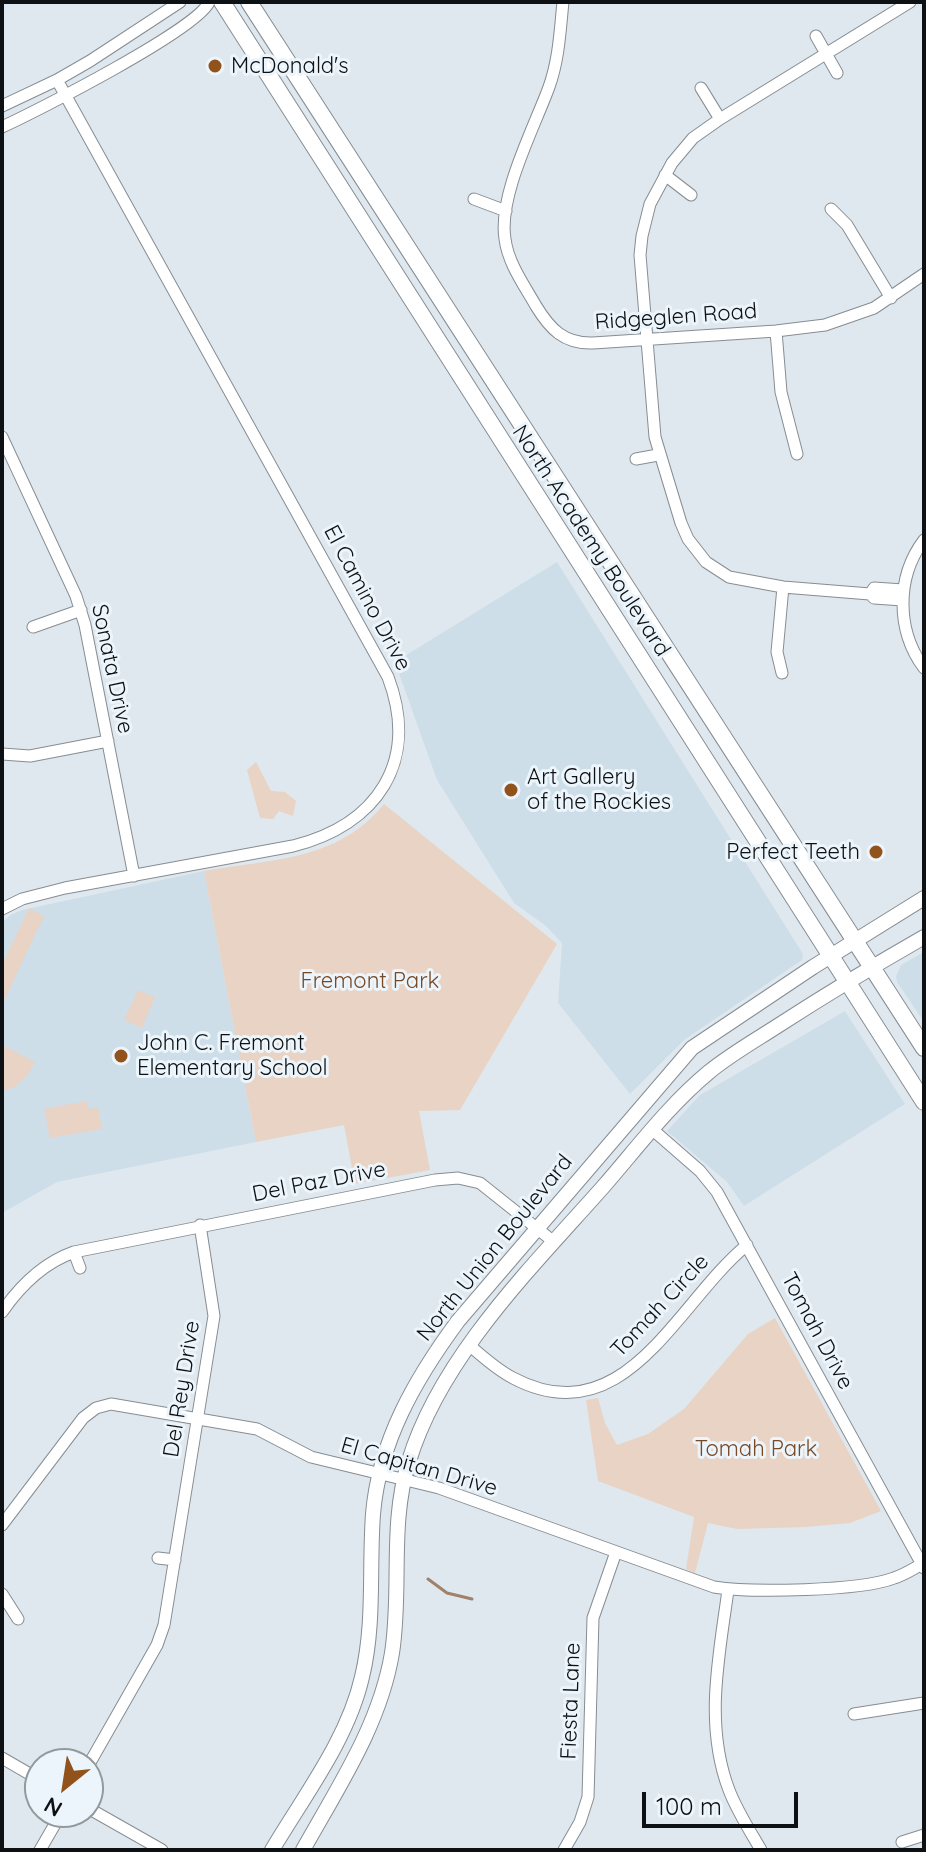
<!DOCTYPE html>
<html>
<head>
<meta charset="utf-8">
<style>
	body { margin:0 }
	#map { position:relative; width:926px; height:1852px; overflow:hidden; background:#dfe8ee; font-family:Quicksand,sans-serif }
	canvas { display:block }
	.frame { position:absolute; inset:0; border:4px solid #0e1113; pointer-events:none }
	.north { position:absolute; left:24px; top:1748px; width:80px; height:80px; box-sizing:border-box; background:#ecf5fb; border:2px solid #939a9e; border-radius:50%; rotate:210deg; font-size:22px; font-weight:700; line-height:32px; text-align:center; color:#0e1113 }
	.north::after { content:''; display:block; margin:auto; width:28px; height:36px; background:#92521c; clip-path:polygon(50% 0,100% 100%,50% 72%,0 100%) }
	.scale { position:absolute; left:642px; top:1792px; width:156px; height:36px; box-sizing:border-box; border:4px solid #0e1113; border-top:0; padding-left:10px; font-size:24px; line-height:28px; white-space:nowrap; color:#0e1113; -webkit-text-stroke:6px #ecf5fb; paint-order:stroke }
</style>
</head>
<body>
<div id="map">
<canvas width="926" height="1852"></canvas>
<div class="frame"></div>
<div class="north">N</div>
<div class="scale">100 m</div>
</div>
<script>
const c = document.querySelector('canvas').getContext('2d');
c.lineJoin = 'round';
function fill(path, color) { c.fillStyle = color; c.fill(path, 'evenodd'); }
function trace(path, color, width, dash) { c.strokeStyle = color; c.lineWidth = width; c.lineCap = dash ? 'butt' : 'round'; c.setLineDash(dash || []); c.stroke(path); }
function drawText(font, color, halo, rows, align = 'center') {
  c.font = font + ' Quicksand,sans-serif'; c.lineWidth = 6; c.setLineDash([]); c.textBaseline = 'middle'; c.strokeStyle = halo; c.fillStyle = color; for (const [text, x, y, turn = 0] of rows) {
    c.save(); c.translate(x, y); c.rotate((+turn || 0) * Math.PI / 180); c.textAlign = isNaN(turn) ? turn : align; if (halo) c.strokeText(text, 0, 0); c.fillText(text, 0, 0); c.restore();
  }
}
const built = new Path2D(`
	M 557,562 L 803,954 L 802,960 L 684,1040 L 630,1094 L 558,1003 L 562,943 L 546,926 L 514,903 L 437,780 L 395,662 Z
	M 204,871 L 256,1142 L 57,1182 L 2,1213 L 2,922 L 11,915 L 22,910 Z
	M 924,952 L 924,1022 L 897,982 L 896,976 L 901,965 Z
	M 845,1011 L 905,1104 L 744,1206 L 727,1182 L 667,1131 L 700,1095 Z`);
const green = new Path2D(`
	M 256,762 L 271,791 L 285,792 L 296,801 L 293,816 L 279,811 L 273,819 L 260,818 L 247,770 Z
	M 384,804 L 557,944 L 460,1110 L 419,1111 L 430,1170 L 355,1184 L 344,1125 L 256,1142 L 204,871 C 272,859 338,861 384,804 Z
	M 29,908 L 44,916 L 2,1005 L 2,965 Z
	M 138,990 L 155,997 L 142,1028 L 124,1020 Z
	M 2,1045 L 35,1062 C 27,1077 19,1088 2,1091 Z
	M 87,1101 L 88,1109 L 98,1107 L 102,1129 L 50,1138 L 44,1109 Z
	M 775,1318 L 881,1511 L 850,1523 L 806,1527 L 737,1529 L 708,1523 L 695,1573 L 686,1569 L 694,1517 L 598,1481 L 586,1400 L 598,1398 L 605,1423 L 617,1445 L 648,1434 L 684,1409 L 748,1334 Z`);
const stream = new Path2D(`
	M 428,1579 L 447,1593 L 472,1599`);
const minor = new Path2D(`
	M 563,2 C 560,31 559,59 549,87 C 534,128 498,196 505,239 C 508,263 524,285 536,306 C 550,329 564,344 593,343 L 776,331 L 825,325 L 874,308 L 924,274
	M 816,36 L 837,73
	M 701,88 L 720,119
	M 2,106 L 57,80 L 90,61 L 180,2
	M 2,127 C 37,111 198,29 209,2
	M 665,175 L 691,195
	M 474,199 L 506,211
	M 831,209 L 847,225 L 891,298
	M 776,331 L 781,392 L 797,454
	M 2,437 L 76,596 L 85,625 L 134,876
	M 636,459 L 658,455
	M 924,540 C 896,577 896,630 924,668
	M 870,594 L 874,588 L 903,590
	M 903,600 L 874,598 L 870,594 L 783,587 L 729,577 L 706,562 L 688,539 L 681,523 L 655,437 L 640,255 L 642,236 L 650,204 L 672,163 L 693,138 L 720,119 L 910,2
	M 33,627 L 81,610
	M 782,673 L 777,652 L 783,587
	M 2,754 L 30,756 L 108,741
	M 2,909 L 22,899 L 65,888 L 293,846 C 377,825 420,762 388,677 L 57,80
	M 653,1130 L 700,1171 L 717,1192 L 924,1568
	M 74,1252 L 80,1268
	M 2,1312 C 20,1286 43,1263 74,1252 L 435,1180 L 458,1178 L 480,1183 L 554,1242
	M 469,1345 C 483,1357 497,1370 513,1378 C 625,1437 677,1302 747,1245
	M 2,1525 L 83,1418 L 96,1408 L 111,1404 L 257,1429 L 311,1457 L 439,1488 L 714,1587 C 751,1593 860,1591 894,1578 C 904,1575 913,1569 922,1564
	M 158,1558 L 175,1560
	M 728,1590 C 719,1657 704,1724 729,1790 C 737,1811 750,1831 761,1850
	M 2,1594 L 18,1619
	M 854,1714 L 924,1703
	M 2,1758 L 40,1780
	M 88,1766 L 157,1645 L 164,1625 L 214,1316 L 200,1225
	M 88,1808 L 162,1850
	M 902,1842 L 924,1835
	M 40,1850 L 62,1812
	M 564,1850 L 580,1822 L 588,1797 L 593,1618 L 616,1552`);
const major = new Path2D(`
	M 272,1850 C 304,1796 348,1739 362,1677 C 375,1624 369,1568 373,1514 C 379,1441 416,1378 458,1321 L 692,1048 L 813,967 L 924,898
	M 303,1850 C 338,1787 380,1725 392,1653 C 402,1589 389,1524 409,1461 C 440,1358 532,1267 603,1187 C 637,1148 669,1105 709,1072 C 731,1054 756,1040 779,1025 C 827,994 875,965 924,937`);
const highway = new Path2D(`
	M 222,2 L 924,1102
	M 249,2 C 474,351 699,700 924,1048`);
const markers = [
	[215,66,8,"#92521c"],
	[511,790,8,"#92521c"],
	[876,852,8,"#92521c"],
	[121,1056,8,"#92521c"]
];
const poiNames = [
	["McDonald's",231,66],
	["Art Gallery",527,777],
	["of the Rockies",527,802],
	["Perfect Teeth",860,852,"right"],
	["John C. Fremont",137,1043],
	["Elementary School",137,1068]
];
const streetNames = [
	["Ridgeglen Road",676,317,-4],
	["North Academy Boulevard",591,541,57],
	["El Camino Drive",367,598,62],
	["Sonata Drive",112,669,78],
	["Del Paz Drive",319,1182,-11],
	["North Union Boulevard",495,1248,-51],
	["Tomah Circle",660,1306,-47],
	["Tomah Drive",817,1331,62],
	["Del Rey Drive",182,1389,-81],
	["El Capitan Drive",419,1467,16],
	["Fiesta Lane",571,1701,-88]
];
const parkNames = [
	["Fremont Park",370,981],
	["Tomah Park",756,1449]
];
fill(built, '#cedee9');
fill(green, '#e8d3c4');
trace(stream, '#a0816c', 3);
trace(minor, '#868d93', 13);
trace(major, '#868d93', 16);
trace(highway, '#868d93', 18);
trace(minor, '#fff', 11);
trace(major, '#fff', 14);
trace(highway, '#fff', 16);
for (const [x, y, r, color] of markers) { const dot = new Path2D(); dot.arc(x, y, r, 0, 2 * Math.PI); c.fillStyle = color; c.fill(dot); trace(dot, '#ecf5fb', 3); }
drawText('22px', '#0e1113', '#ecf5fb', poiNames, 'left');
drawText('22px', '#0e1113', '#ecf5fb', streetNames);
drawText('22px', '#774927', '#ecf5fb', parkNames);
</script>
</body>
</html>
